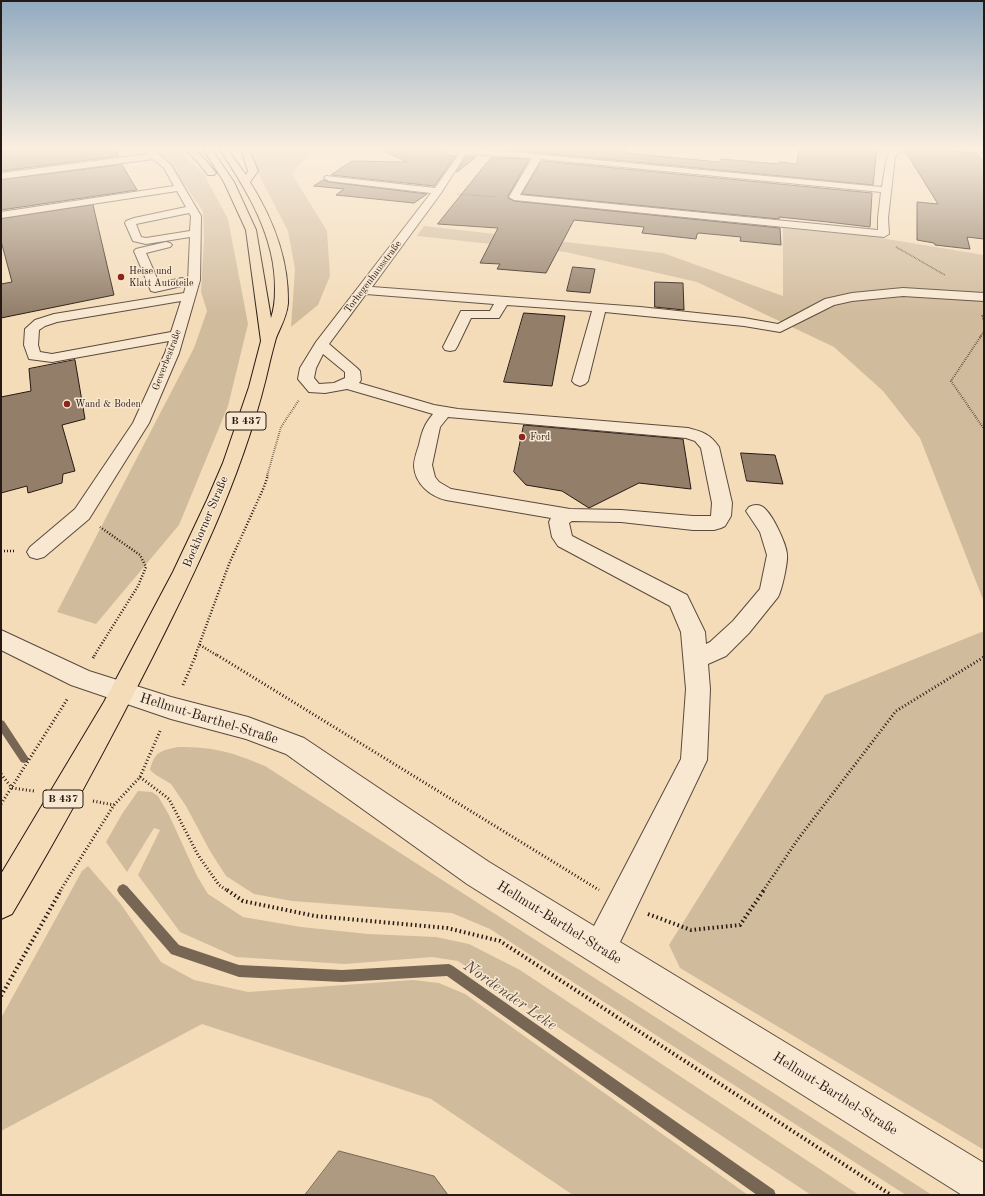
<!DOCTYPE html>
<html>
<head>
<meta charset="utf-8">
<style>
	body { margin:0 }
	#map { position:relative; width:985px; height:1196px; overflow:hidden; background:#f4dcb9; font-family:"Old Standard TT",serif }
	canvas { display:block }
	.frame { position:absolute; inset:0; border:2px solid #271913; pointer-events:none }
</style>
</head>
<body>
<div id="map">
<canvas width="985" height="1196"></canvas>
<div class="frame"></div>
</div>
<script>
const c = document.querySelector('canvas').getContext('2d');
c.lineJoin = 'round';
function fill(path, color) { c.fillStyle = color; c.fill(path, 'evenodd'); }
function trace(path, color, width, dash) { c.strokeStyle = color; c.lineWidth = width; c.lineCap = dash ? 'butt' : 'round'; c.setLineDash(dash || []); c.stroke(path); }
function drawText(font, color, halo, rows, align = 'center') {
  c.font = font + ' "Old Standard TT",serif'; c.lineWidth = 3; c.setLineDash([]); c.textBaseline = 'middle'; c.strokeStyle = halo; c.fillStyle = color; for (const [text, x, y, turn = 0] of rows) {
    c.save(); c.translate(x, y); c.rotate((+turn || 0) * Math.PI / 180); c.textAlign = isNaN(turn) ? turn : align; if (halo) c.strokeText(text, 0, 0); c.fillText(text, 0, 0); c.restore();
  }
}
const green = new Path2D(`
	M 154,147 L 175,147 L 204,174 L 228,219 L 248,324 L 228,406 L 179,525 L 96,624 L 57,612 L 194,348 L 207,311 L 201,292 L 204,238 L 203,211 L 175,172 Z
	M 250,147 L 315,147 L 292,174 L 327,231 L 330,276 L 318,305 L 291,327 L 295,269 L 288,231 L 261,179 Z
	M 424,226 L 663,253 L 783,296 L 783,228 L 869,236 L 984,255 L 984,602 L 920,438 L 883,391 L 834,347 L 697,282 L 566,252 L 417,236 Z
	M 984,631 L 984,1150 L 680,968 L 669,945 L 825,695 Z
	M 178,747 C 214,747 232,752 265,766 L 932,1195 L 906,1195 L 490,929 L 452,913 L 292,901 L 254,894 L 226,876 L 210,851 L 186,806 L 171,784 L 156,775 L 150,770 C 155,751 160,751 178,747 Z
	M 138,791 L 152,792 L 158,796 L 169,815 L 197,876 L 208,894 L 243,917 L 301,927 L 368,934 L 436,937 L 469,944 L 520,970 L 859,1195 L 811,1195 L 458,961 L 432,957 L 345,964 L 236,957 L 180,932 L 138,875 L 160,830 L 154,828 L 127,872 L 106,842 L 122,814 Z
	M 88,866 L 120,903 L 161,962 L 194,980 L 248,992 L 413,980 L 439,983 L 465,994 L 748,1195 L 573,1195 L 431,1099 L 202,1024 L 1,1131 L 1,1018 L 82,871 Z`);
const water = new Path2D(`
	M 339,1151 L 434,1176 L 448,1195 L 305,1195 Z`);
const stream = new Path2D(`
	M 1,720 L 4,721 L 27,756 L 29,759 L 27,762 L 24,763 L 21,762 L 1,732 Z
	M 123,884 L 127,886 L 179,945 L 239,965 L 342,970 L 449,964 L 453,966 L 774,1190 L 776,1195 L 757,1195 L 447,976 L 342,982 L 239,977 L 171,954 L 119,894 L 117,890 L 119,886 Z`);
const building = new Path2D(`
	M 1,147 L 116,147 L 118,156 L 1,171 Z
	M 375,147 L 442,147 L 446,155 L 456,156 L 434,186 L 331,175 L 352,161 L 407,162 Z
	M 510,147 L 629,147 L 625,153 L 719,162 L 721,159 L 779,164 L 779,162 L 782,162 L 797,164 L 799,147 L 877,147 L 873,185 L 511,150 Z
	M 905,147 L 939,147 L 944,150 L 977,154 L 984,162 L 984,239 L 967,237 L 970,249 L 935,245 L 934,243 L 917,240 L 917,202 L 938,204 L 904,149 Z
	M 466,156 L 476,157 L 457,172 Z
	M 491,158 L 529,159 L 508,196 L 508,198 L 514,201 L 780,228 L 781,245 L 740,241 L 741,237 L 699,233 L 697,234 L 696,239 L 642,233 L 644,227 L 574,220 L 546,273 L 497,269 L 500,264 L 480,263 L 498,228 L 438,224 Z
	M 542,161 L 872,193 L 870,227 L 828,222 L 779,217 L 779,219 L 522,194 Z
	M 122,165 L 137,190 L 1,210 L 1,180 Z
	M 324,180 L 329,182 L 427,194 L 414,203 L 336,195 L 344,189 L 314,186 Z
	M 93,205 L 114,295 L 1,318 L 1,284 L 12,282 L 1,241 L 1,219 Z
	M 573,267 L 595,269 L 590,293 L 567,291 Z
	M 655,282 L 683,283 L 684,310 L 655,307 Z
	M 524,313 L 565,316 L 552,386 L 504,382 Z
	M 75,360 L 85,419 L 62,425 L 75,471 L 63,474 L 62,483 L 28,493 L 27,486 L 1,493 L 1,397 L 31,391 L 29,369 Z
	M 524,425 L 683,439 L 691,489 L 639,483 L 589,508 L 562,491 L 526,485 L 514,472 Z
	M 741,453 L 775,455 L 783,484 L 747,481 Z`);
const pathFar5 = new Path2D(`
	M 457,194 L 495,197`);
const pathFar4 = new Path2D(`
	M 896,247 L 945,275
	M 982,315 L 984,322
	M 980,337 L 984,331`);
const pathFar3 = new Path2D(`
	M 981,336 L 951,381 L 984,429
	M 267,476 L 281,427 L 299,400`);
const pathFar2 = new Path2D(`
	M 1,551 L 16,551
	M 200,645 L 218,656
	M 94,656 L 138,586 L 146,567 L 140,555 L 100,527
	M 195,656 L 229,564 L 264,487 L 268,475`);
const pathFar1 = new Path2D(`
	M 217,655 L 599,890
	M 93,658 L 95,655
	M 183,685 L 196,655
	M 1,774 L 12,788
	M 140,777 L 169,799 L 198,855 L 219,885 L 228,891
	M 12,788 L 34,791
	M 93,801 L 114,805
	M 1,804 L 68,698
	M 60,891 L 114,805 L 140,777 L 160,731
	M 763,891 L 798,839 L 896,711 L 984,657`);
const path = new Path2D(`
	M 227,890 L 243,901 L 315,916 L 447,928 L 500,941 L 891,1195
	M 648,914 L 691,930 L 740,925 L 764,890
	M 1,996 L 61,890`);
const minor = new Path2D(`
	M 141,147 L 150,147 L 171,165 L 201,216 L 200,280 L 179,353 L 149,423 L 89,519 L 44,557 L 37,559 L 30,557 L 27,552 L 30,547 L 75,509 L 133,423 L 165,353 L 169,341 L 52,362 L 29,359 L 24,345 L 25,329 L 35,320 L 54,314 L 184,293 L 186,285 L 155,292 L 151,291 L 134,251 L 136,249 L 140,248 L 166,242 L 170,243 L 172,245 L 170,247 L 146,253 L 159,283 L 182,278 L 188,281 L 190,237 L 146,244 L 133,241 L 125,223 L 126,221 L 134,218 L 186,207 L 177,191 L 1,218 L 1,212 L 174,186 L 164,168 L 153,159 L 1,179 L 1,173 L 148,154 ZM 189,213 L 191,216 L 190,231 L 146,238 L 141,237 L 136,224 ZM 181,301 L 171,332 L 52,354 L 40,352 L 38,345 L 39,330 L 45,326 L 57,322 Z
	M 459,147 L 882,187 L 887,156 L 895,147 L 904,147 L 895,157 L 888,218 L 889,234 L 884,237 L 514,200 L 509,197 L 532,158 L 466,154 L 441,193 L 372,287 L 640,307 L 744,318 L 778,324 L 825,299 L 852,293 L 903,288 L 984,293 L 984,301 L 903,296 L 852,301 L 834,305 L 780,332 L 744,326 L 605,312 L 588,381 L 585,384 L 580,386 L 575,384 L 572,381 L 592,311 L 507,305 L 499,318 L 471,318 L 457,347 L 455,350 L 450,351 L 445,350 L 443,347 L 461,311 L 490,311 L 494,304 L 366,294 L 329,344 L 357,368 L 360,371 L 361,380 L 359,383 L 434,405 L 458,409 L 688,428 C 703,432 710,434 719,447 L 732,503 L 731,516 L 725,526 L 721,528 L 714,530 L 693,530 L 621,522 L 572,521 L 569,523 L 572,536 L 687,595 L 705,632 L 706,644 L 710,642 L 733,621 L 760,589 L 767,555 L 760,532 L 746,511 L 749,507 C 753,505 757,504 761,506 C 771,510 786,543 787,554 C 788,562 782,590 778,597 L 749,633 L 726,656 L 708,664 L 710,689 L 707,760 L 620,942 L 984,1163 L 984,1195 L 962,1195 L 467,884 L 286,754 L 246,739 L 171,719 L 71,685 L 1,650 L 1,630 L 89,671 L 171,697 L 248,717 L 304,738 L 489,862 L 594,926 L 681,759 L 686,689 L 681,632 L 670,606 L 558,546 L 552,537 L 549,522 L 551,518 L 446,500 C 430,496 415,484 414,466 C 414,459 417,451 419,445 C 422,431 424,425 433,414 L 347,389 L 325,393 L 309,392 L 298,379 L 300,368 L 316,342 L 431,193 L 329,181 L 324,178 L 326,176 L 435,188 L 458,155 ZM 541,159 L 881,192 L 878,218 L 878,230 L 520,195 ZM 323,354 L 345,372 L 345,378 L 334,383 L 319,384 L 314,378 L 316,368 ZM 448,417 L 686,438 L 695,441 L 701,448 L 712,503 L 711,516 L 693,516 L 621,510 L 570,509 L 451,489 L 439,482 L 435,477 L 432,465 L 440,427 Z
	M 940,147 L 984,147 L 984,153 L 944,149 Z`);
const major = new Path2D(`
	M 182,147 C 198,147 206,161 216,173 L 214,175 L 208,175 L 196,160 Z
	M 202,147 L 210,147 L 234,182 L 256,230 L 271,318 C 274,309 275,300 275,290 C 276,237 247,190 218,147 L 226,147 L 246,175 L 248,171 L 240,147 L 248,147 L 258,171 L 250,182 C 273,219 289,259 288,303 C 287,316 281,326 276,338 C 274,345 272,353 270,361 C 247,465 201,561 153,656 C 109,743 62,830 12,914 L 1,919 L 1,874 L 104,702 L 173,572 L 207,500 L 223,463 L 249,387 L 261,341 L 246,230 L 224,182 Z`);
const markers = [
	[121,277,4,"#8f2418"],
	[67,404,4,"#8f2418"],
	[522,437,4,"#8f2418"]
];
const farPoinames = [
	["Heise und",129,271],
	["Klatt Autoteile",129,283],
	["Wand & Boden",75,404],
	["Ford",530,437]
];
const farStreetnames = [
	["Torhegenhausstraße",373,277,-53],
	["Gewerbestraße",167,360,-69]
];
const shields = [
	[246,421,40],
	[63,799,40]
];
const shieldNames = [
	["B 437",246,421],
	["B 437",63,799]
];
const streetNames = [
	["Bockhorner Straße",206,522,-67]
];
const nearStreetnames = [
	["Hellmut-Barthel-Straße",209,719,17],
	["Hellmut-Barthel-Straße",559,923,32],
	["Hellmut-Barthel-Straße",835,1094,32]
];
const nearWaternames = [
	["Nordender Leke",510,996,35]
];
fill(green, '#d1bb9d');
fill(water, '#ae9a81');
trace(water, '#786655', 1);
fill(stream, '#786655');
fill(building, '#927e69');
trace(building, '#271913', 1);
trace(minor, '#5a4a3c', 2);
trace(major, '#271913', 2);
trace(pathFar5, '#271913', 1, [0.5, 1]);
trace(pathFar4, '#271913', 1.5, [0.5, 1]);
trace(pathFar3, '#271913', 2, [0.5, 1.5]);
trace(pathFar2, '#271913', 2.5, [1, 2]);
trace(pathFar1, '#271913', 3, [1, 2.5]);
trace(path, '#271913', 4, [1.5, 3]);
fill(minor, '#f8e8d2');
fill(major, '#f4dcb9');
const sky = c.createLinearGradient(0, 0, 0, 315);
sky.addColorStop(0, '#91aabf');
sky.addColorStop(0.47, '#faefe0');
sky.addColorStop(1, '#faefe000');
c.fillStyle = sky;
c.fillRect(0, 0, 985, 315);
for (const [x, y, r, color] of markers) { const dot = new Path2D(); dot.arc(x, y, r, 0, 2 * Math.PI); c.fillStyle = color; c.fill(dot); trace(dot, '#f8e8d2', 1.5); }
drawText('10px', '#271913', '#f8e8d2', farPoinames, 'left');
drawText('10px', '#271913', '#f8e8d2', farStreetnames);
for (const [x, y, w] of shields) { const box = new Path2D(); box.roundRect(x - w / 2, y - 9, w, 18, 3); c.fillStyle = '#f8e8d2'; c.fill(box); trace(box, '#271913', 1); }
drawText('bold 11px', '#271913', null, shieldNames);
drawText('12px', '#271913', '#f8e8d2', streetNames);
drawText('14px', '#271913', '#f8e8d2', nearStreetnames);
drawText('italic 16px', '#5d4d3f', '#f8e8d2', nearWaternames);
</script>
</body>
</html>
